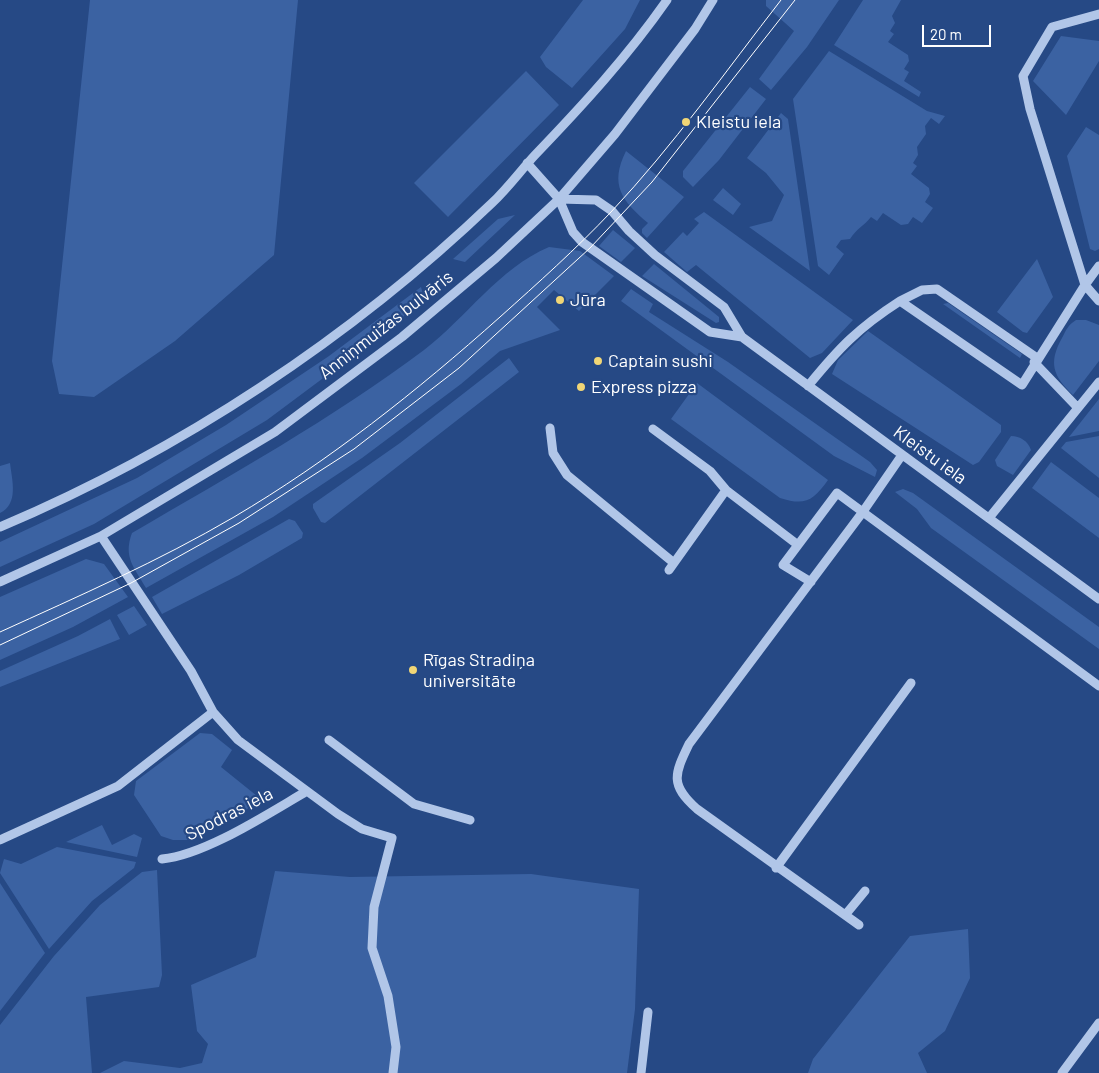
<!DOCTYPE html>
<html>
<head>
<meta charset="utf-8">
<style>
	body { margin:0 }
	#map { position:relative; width:1099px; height:1073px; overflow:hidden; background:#264985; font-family:Barlow,sans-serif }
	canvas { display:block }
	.scale { position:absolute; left:922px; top:25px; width:69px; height:22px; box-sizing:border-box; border:2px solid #fff; border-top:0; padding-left:6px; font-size:15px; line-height:18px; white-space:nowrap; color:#fff; -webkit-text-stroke:4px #264985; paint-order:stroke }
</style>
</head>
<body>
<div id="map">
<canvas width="1099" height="1073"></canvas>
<div class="scale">20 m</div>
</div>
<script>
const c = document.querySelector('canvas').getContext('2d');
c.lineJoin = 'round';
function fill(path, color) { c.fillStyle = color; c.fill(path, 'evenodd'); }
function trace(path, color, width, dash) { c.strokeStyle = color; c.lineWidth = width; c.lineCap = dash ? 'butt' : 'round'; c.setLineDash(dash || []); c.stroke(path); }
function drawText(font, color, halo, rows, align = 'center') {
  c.font = font + ' Barlow,sans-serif'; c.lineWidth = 4.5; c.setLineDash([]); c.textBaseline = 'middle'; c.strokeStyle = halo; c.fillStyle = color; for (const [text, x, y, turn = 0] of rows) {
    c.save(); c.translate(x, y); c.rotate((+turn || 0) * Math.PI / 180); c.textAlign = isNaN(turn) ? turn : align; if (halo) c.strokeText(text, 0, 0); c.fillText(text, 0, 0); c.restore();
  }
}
const green = new Path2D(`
	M 90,0 L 298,0 L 274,255 L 175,341 L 94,397 L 59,394 L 52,361 Z
	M 583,0 L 640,0 L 625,29 L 572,88 L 546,67 L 540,57 Z
	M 766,0 L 839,0 L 807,47 L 771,90 L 759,79 L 794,31 L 766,6 Z
	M 863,0 L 901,0 L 892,16 L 895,23 L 890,31 L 894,34 L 888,42 L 908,55 L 909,61 L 904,69 L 909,72 L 904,81 L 921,92 L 919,97 L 834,45 Z
	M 1061,36 L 1099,41 L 1099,61 L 1066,115 L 1033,81 Z
	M 829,51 L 927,111 L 945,116 L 939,124 L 931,118 L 925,126 L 926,134 L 917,147 L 918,155 L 913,163 L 917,166 L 911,174 L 929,188 L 930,194 L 925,202 L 933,208 L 922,223 L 913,217 L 908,224 L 901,225 L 883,213 L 877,221 L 871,217 C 864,226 857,228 850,239 L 841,240 L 836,247 L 844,254 L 829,275 L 818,266 L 793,99 Z
	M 526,71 L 559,105 L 448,217 L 414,183 Z
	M 750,87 L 766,99 L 719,160 L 693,187 L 683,177 L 683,171 Z
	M 781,113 L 788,119 L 810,271 L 749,227 L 772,221 L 784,195 L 766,173 L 747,158 Z
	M 1086,127 L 1099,135 L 1099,249 L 1095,251 L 1090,249 L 1067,156 Z
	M 626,151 L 684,197 L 647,238 L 642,233 L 642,229 L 648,223 C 622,201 609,185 626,151 Z
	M 723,188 L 741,204 L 733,215 L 713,200 Z
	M 704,212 L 853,320 L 822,353 L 810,358 L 696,265 L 687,272 L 664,252 L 683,232 L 687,236 L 699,223 L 694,219 Z
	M 515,215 L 465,262 L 453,259 L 498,219 Z
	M 613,230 L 635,248 L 621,262 L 599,246 Z
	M 549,247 L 580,251 L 614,276 L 579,311 L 554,290 L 537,307 L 560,330 L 500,351 L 461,384 L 362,458 L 273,517 L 146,588 C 134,567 123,557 132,533 C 231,475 332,419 424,350 C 466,318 499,268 549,247 Z
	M 1037,259 L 1053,297 L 1027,333 L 1023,332 L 997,312 Z
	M 654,264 L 719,317 L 719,322 L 716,323 L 642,276 Z
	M 421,287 L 424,298 L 393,326 L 267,420 L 94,524 L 0,567 L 0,542 L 137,478 L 226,425 L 329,356 Z
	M 631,289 L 653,304 L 649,312 L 728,362 L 870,462 L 877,470 L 875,477 L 834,456 L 621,301 Z
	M 948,303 L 1022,354 L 1020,358 L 943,304 Z
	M 1076,320 L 1086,320 L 1099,325 L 1099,361 L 1073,395 C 1053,376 1048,363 1062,338 C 1066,330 1068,325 1076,320 Z
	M 868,331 L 1001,425 L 1001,432 L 979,462 L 973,465 L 832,374 L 838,360 Z
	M 509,358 L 519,372 L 325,523 L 321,522 L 313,508 L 313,504 L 400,443 Z
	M 697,383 L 828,480 C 813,501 805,506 780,498 L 671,419 Z
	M 1099,399 L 1099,431 L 1069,437 Z
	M 1011,436 C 1020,436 1028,441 1031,450 L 1013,475 L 997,466 L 995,460 Z
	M 1099,436 L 1099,478 L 1061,448 L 1066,442 Z
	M 1051,462 L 1099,498 L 1099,538 L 1032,488 Z
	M 10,463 C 12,480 19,504 0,513 L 0,466 Z
	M 903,489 L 913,493 L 1099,627 L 1099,649 L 931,528 L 917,509 L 895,492 Z
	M 289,519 L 295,521 L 303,533 L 302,538 L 239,575 L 162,614 L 152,597 Z
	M 86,559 L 104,564 L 128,597 L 73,627 L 0,660 L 0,597 Z
	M 134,606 L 147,625 L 129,635 L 117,615 Z
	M 110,619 L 120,639 L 0,687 L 0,671 L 78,636 Z
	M 200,733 L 212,734 L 232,750 L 221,767 L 257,796 L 245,812 L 190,840 L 173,840 L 161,836 L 134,795 L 136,781 Z
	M 102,825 L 112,845 L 134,834 L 142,838 L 137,857 L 66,842 Z
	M 57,847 L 136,862 L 134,868 L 92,901 L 49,949 L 0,873 L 4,859 L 21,864 Z
	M 157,870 L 162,975 L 159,987 L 86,997 L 92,1073 L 0,1073 L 0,1025 L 54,956 L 100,905 L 142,872 Z
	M 275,871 L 350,877 L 531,874 L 639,889 L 635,1009 L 627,1073 L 100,1073 L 124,1061 L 180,1068 L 202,1063 L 208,1044 L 197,1031 L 191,985 L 256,957 Z
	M 0,883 L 45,953 L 0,1011 Z
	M 968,929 L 970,978 L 945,1031 L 918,1053 L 927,1073 L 808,1073 L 813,1059 L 910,936 Z`);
const minor = new Path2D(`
	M 527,163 L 559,199 L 573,232 L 582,242 L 710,332 L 742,337
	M 559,199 L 596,200 L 612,211 L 629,231 L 655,255 L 724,307 L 742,337 L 1099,599
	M 1099,266 L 1085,285 L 1099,301
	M 900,301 L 922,290 L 937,289 L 1037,358
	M 1034,362 L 1078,408
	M 808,386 C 839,348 858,328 900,301 L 1022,385 L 1085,285 L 1030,109 L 1023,76 L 1052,27 L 1099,14
	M 550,428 L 553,453 L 567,475 L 674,563
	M 653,429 L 710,471 L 726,490
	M 989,518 L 1099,382
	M 0,527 C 180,451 351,338 492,203 C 508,188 521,170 535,155 C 582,106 628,56 667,0
	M 101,536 L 191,671 L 213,712 L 238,740 L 338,814 L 362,829 L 392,838 L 374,907 L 372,948 L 388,996 L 396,1047 L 393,1073
	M 798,545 L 837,493 L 1099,686
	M 669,570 L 726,490 L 798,545 L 783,565 L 811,582
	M 0,582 L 101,536 L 275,432 L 402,337 L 496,258 L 559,199 L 615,134 L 695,29 L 713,0
	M 329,740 L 414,804 L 470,820
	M 0,840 L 118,786 L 213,712
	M 162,859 C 205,855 269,813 307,791
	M 776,868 L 911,683
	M 846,914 L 865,891
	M 859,925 L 697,809 C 670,785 674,775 689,744 L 862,513 L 902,455
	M 641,1073 L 648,1012
	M 1062,1073 L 1099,1023`);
const tram = new Path2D(`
	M 0,632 C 79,596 159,561 234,517 C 329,461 417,391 500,317 C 538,283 576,249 611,212 C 673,146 726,71 781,0
	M 0,645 L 131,583 L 239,523 L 354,449 L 459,368 L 590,248 L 652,182 L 795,0`);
const markers = [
	[686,122,5,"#f1d676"],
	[560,300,5,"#f1d676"],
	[598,361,5,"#f1d676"],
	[581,387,5,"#f1d676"],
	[413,670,5,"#f1d676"]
];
const poiNames = [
	["Kleistu iela",696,122],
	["Jūra",570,300],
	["Captain sushi",608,361],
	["Express pizza",591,387],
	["Rīgas Stradiņa",423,660],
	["universitāte",423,681]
];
const streetNames = [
	["Anniņmuižas bulvāris",386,325,-38],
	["Kleistu iela",930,455,36],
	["Spodras iela",229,814,-27]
];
fill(green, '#3b62a2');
trace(minor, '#b1c6e8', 9);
trace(tram, '#fff', 1);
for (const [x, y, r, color] of markers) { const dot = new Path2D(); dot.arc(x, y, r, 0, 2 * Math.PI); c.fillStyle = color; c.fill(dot); trace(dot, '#264985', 2); }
drawText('18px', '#fff', '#264985', poiNames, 'left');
drawText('18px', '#fff', '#264985', streetNames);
</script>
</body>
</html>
